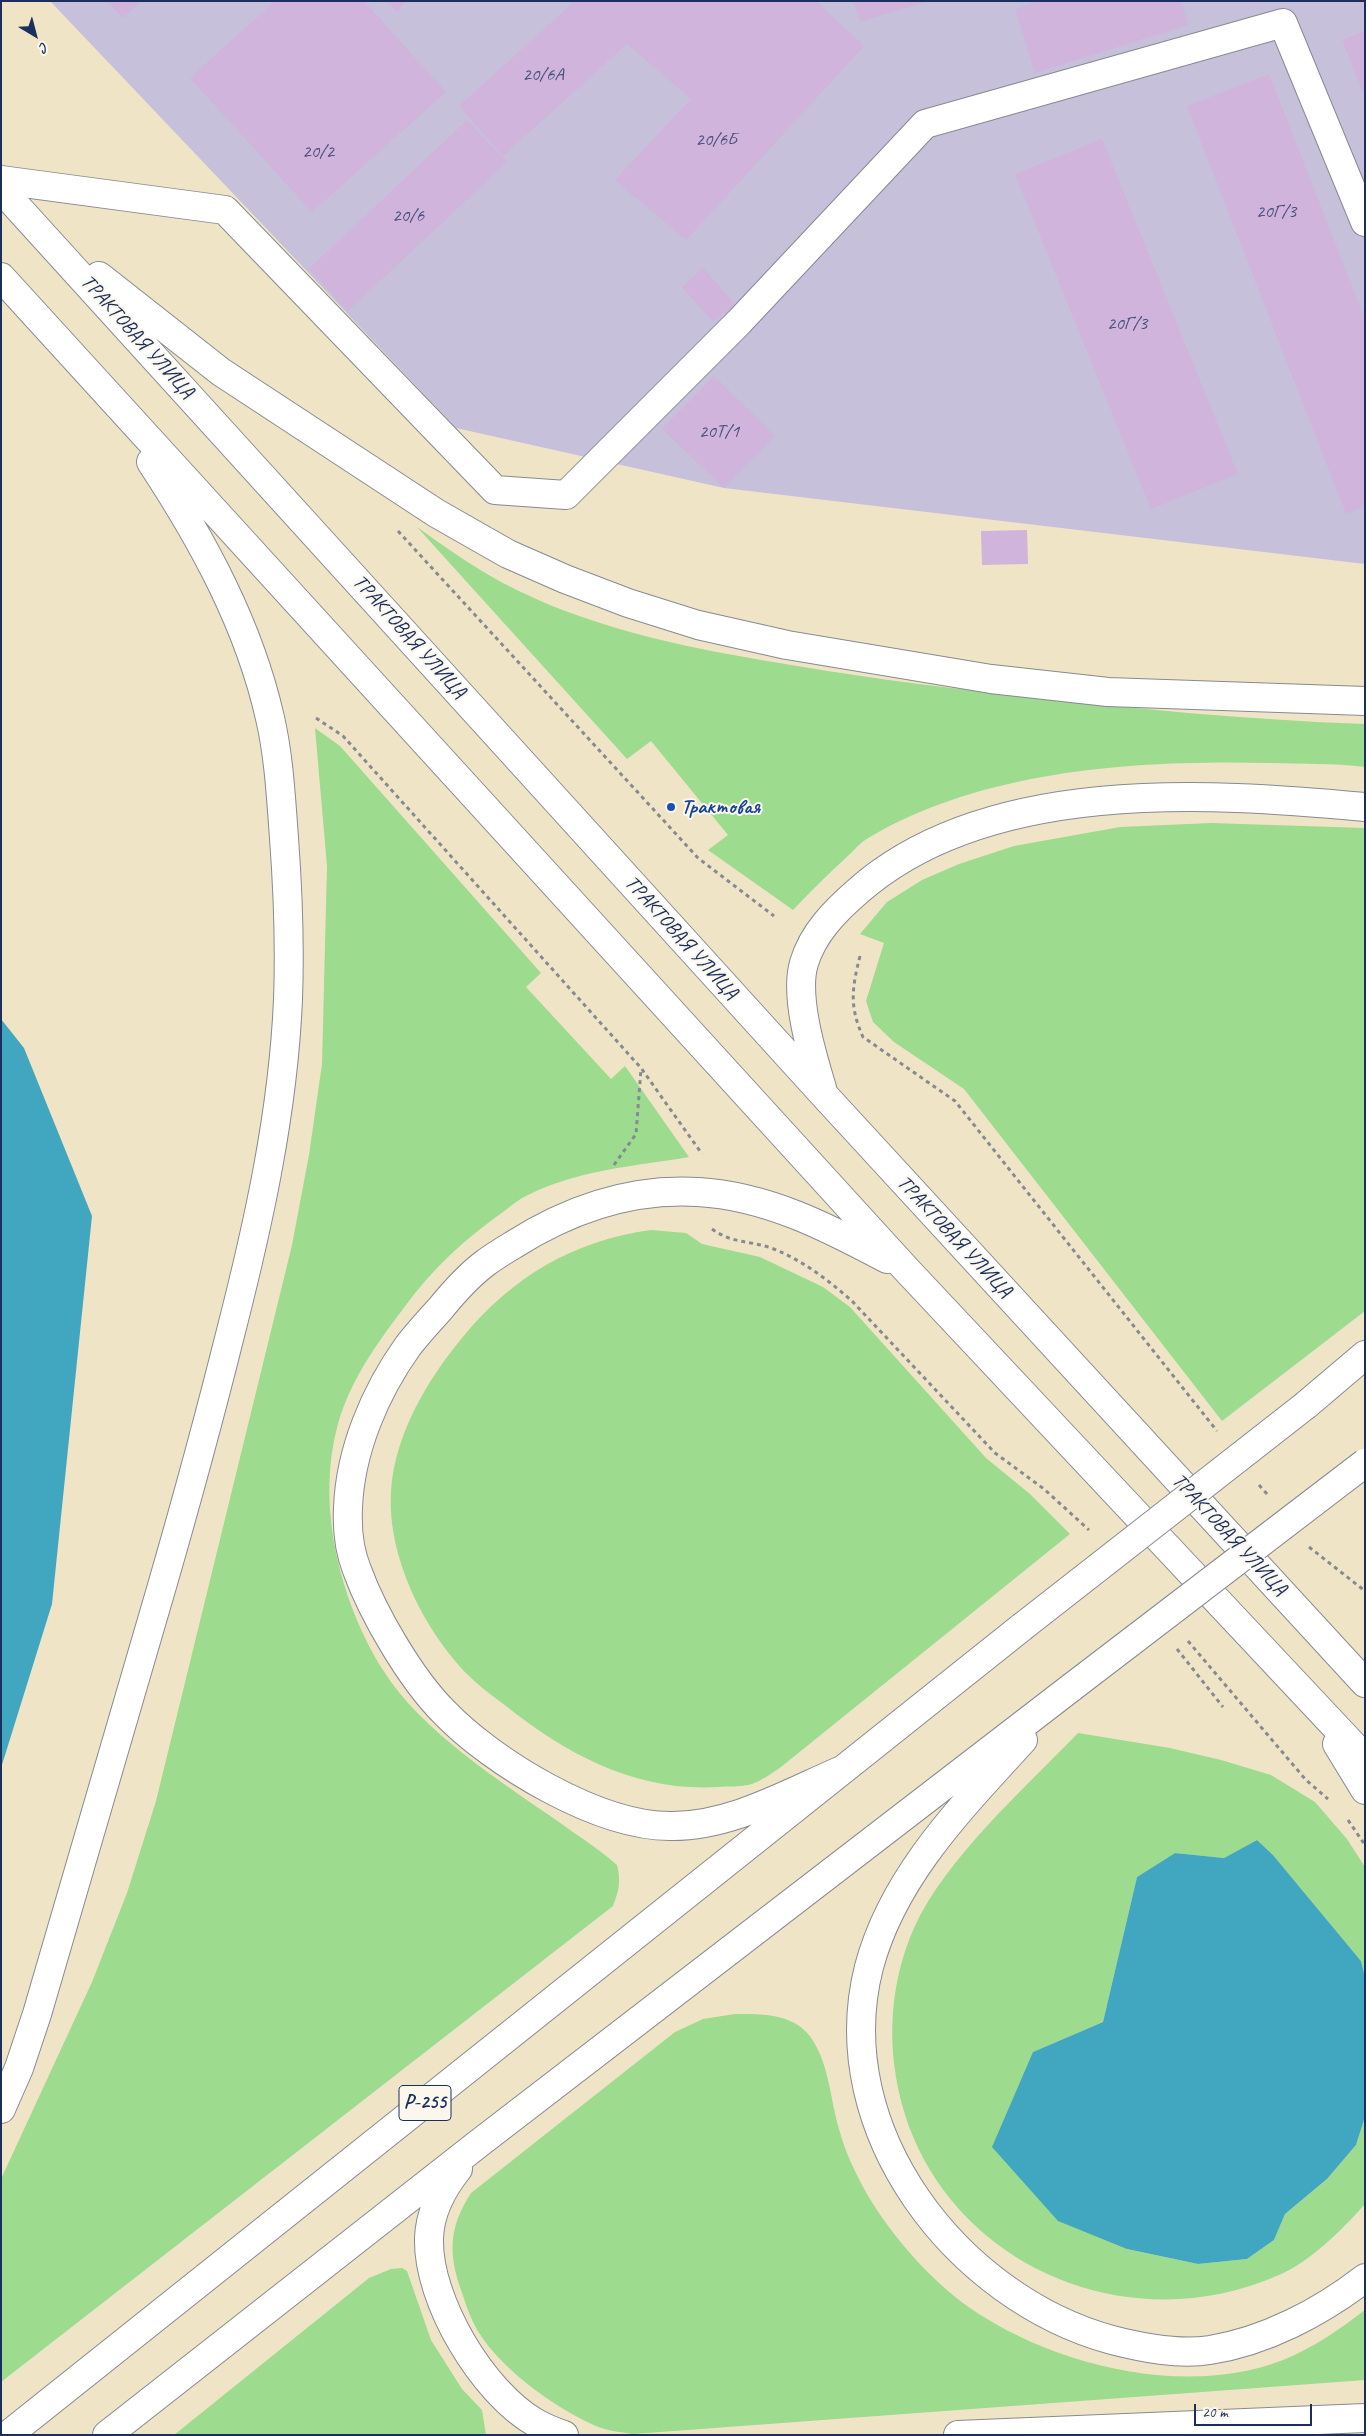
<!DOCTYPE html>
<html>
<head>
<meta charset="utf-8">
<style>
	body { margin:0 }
	#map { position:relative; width:1366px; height:2436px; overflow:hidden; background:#f0e4c6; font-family:Caveat,sans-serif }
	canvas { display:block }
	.frame { position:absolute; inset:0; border:2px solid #1b2f5e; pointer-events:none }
	.north { position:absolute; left:10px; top:10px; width:50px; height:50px; -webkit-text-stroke:4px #fbf7ec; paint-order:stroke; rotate:143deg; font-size:14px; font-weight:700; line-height:20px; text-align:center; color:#1b2f5e }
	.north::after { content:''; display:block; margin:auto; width:18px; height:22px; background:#1b2f5e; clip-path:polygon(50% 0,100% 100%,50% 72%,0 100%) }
	.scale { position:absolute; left:1194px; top:2404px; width:118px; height:22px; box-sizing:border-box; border:2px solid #1b2f5e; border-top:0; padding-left:6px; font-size:15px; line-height:18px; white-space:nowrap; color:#1b2f5e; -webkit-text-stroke:4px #fbf7ec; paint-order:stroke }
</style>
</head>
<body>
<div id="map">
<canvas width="1366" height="2436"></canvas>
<div class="frame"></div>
<div class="north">С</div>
<div class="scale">20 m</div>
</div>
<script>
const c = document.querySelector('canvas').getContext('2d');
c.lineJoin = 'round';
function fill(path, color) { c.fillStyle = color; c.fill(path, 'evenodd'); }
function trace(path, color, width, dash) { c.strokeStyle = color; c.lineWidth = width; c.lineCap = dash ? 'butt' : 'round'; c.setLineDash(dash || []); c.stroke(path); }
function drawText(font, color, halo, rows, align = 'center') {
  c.font = font + ' Caveat,sans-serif'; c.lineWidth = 4; c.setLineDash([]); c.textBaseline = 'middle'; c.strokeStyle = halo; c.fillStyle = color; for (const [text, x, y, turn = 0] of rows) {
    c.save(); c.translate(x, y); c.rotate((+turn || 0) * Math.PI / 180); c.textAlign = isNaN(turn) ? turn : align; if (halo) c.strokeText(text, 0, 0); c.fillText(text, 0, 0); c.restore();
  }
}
const industrial = new Path2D(`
	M 50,1 L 1365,1 L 1365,564 L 724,488 L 456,428 Z`);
const green = new Path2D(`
	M 417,527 C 445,547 473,567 503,583 C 584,626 678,646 767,661 C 848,675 929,686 1011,695 C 1129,708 1247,720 1365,724 L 1365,767 C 1334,763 1302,764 1270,763 C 1138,760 986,769 870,837 C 862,841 856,848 850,854 C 830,872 811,891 793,910 L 708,850 L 728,835 L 651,741 L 627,759 Z
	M 315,728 L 340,746 L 541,973 L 526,987 L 611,1079 L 625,1066 L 689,1157 C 635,1166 578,1170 528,1195 C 519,1199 511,1206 503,1212 C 465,1239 433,1268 406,1305 C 377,1343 347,1384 336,1432 C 317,1510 341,1603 383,1670 C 420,1730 501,1782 559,1822 C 578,1836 599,1849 617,1865 C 621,1881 619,1891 613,1906 L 1,2382 L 1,2179 L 92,1982 L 127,1893 L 156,1801 L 292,1245 L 309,1155 L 322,1064 L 327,866 Z
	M 1211,823 L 1365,828 L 1365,1311 L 1222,1421 L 964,1089 L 894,1042 L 873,1022 L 866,1001 L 884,943 L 860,934 L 887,902 L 922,880 L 959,864 L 1014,846 L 1120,827 Z
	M 651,1230 L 686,1233 L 702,1244 L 760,1257 L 823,1287 L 850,1307 L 986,1458 L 1030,1494 L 1070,1534 L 781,1767 C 771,1774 760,1782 748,1785 C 739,1787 728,1786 719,1787 C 637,1792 569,1756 506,1706 C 494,1697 480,1687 469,1676 C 424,1631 387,1556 391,1492 C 394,1436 427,1380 462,1338 C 512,1277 572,1241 651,1230 Z
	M 1078,1733 L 1170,1748 L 1221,1760 L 1271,1775 L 1315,1802 L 1347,1839 L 1365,1867 L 1365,1977 L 1361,1961 L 1273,1855 L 1257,1840 L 1224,1858 L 1175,1853 L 1137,1877 L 1103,2022 L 1033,2052 L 1127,2249 L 1198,2264 L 1247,2259 L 1274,2240 L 1285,2214 L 1327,2179 L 1356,2145 L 1365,2117 L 1365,2204 C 1343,2229 1310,2262 1279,2275 C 1112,2349 915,2248 894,2063 C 889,2017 895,1971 914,1928 C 945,1859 1025,1788 1078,1733 Z
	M 735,2014 C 760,2014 791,2013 809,2035 C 829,2061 830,2098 839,2129 C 845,2152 856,2174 867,2194 C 891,2235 931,2281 970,2308 C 1054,2366 1186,2398 1283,2360 C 1313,2348 1340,2329 1365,2310 L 1365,2380 L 633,2434 C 621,2432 607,2431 596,2426 C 554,2408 493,2364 473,2322 C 468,2312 465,2301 461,2290 C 448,2253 449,2227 471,2193 L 675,2032 L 703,2019 Z
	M 402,2268 L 407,2271 L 431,2340 L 462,2389 L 482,2410 L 486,2435 L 174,2435 L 369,2278 L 391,2269 Z`);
const water = new Path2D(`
	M 1,1019 L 24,1048 L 92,1216 L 52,1604 L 1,1768 Z
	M 1257,1840 L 1273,1855 L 1361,1961 L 1365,1977 L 1365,2117 L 1356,2145 L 1327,2179 L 1285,2214 L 1274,2240 L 1247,2259 L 1198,2264 L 1127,2249 L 1058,2221 L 992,2147 L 1033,2052 L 1103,2022 L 1137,1877 L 1175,1853 L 1224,1858 Z`);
const building = new Path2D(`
	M 107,1 L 142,1 L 123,18 Z
	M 275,1 L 364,1 L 446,92 L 312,212 L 190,78 Z
	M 386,1 L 406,1 L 397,12 Z
	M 575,1 L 816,1 L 864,46 L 686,240 L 615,180 L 691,99 L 627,44 L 503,156 L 459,106 Z
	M 853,1 L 926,1 L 926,2 L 860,22 Z
	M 1039,1 L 1181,1 L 1188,25 L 1035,73 L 1015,9 Z
	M 1365,31 L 1365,98 L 1342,40 Z
	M 1269,74 L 1365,319 L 1365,506 L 1346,514 L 1187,106 Z
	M 467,120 L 507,162 L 348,311 L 309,269 Z
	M 1102,139 L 1238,474 L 1151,509 L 1015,174 Z
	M 703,268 L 735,304 L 713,322 L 682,287 Z
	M 714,376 L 775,436 L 724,488 L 662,429 Z
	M 1027,530 L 1028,564 L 982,565 L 981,531 Z`);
const path = new Path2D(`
	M 398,531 L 698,858 L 774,916
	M 316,718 L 343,736 L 641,1068 L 702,1154
	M 860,956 C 852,988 849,1006 863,1037 L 955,1101 L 1217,1431
	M 614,1165 L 636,1134 L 641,1069
	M 712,1229 C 733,1244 748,1240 771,1248 C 801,1259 828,1280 852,1301 L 995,1453 L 1044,1489 L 1089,1530
	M 1259,1485 L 1268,1495
	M 1309,1547 L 1365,1591
	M 1188,1641 L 1306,1780 L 1328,1799
	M 1177,1649 L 1223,1707
	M 1348,1820 L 1365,1845`);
const minor = new Path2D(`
	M 1,180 L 225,210 L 495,490 L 566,495 L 739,322 L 925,124 L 1283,23 L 1365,222`);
const major = new Path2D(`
	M 1,189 L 824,1095 L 1365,1683
	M 99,276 L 221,372 L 436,513 L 508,554 L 565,579 L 628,603 L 698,625 L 787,645 L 991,679 L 1108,692 L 1365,701
	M 1,277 L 905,1268 L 1365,1758
	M 822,1088 C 812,1055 794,996 804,963 C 813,933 835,911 858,891 C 986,778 1206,792 1365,807
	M 1306,1405 L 1365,1355
	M 1023,1740 C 962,1807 893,1876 869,1967 C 827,2131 958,2298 1112,2340 C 1143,2348 1178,2355 1210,2350 C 1266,2341 1321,2312 1365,2278
	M 1337,1744 L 1365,1790
	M 842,1770 C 788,1793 730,1827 670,1826 C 598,1826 493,1763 444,1712 C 411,1679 373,1614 357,1570 C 349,1550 347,1528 348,1508 C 350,1451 375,1392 408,1346 C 418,1333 429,1321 440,1309 C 453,1293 467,1277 484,1264 C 493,1257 503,1251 513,1245 C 568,1210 631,1188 698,1192 C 767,1196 827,1227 887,1259
	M 1,2109 L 19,2068 L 37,2014 C 79,1871 120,1728 162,1586 C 186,1503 209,1419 230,1335 C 258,1226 283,1114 288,1000 C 290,946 288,892 284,838 C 281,798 279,757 270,718 C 249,625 203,541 151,462
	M 458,2169 C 442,2189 430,2211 429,2238 C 427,2300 483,2393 536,2423 C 545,2428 555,2432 564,2435
	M 8,2435 L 1022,1627
	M 107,2435 L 478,2144 L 1072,1687
	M 958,2435 L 1365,2418`);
const majorBridge = new Path2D(`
	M 1022,1627 L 1306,1405
	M 1072,1687 L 1365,1463`);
const markers = [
	[671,807,5,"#1a4fb4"]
];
const numberNames = [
	["20/6А",543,75],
	["20/6Б",716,140],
	["20/2",318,152],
	["20Г/3",1276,212],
	["20/6",408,216],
	["20Г/3",1127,324],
	["20Т/1",719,432]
];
const shields = [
	[425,2103,52]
];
const shieldNames = [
	["Р-255",425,2103]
];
const streetNames = [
	["ТРАКТОВАЯ УЛИЦА",137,337,48],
	["ТРАКТОВАЯ УЛИЦА",409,637,48],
	["ТРАКТОВАЯ УЛИЦА",681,938,48],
	["ТРАКТОВАЯ УЛИЦА",954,1237,47],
	["ТРАКТОВАЯ УЛИЦА",1229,1535,47]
];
const transitNames = [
	["Трактовая",681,807]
];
fill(industrial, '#c6c0da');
fill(green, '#9ddb8f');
fill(water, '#41a7c1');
fill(building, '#d0b4dc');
trace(minor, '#868a92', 30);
trace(major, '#868a92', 30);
trace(path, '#868a92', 3, [4, 4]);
trace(minor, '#fff', 28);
trace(major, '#fff', 28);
trace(majorBridge, '#868a92', 30, []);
trace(majorBridge, '#fff', 28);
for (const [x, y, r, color] of markers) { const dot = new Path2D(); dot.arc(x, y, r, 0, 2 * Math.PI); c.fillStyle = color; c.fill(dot); trace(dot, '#fbf7ec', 2); }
drawText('19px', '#48507e', null, numberNames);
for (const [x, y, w] of shields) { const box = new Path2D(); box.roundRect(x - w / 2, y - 17.5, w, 35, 4); c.fillStyle = '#fbf7ec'; c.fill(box); trace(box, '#1b2f5e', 1); }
drawText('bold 20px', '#1b2f5e', null, shieldNames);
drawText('21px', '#1b2f5e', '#fbf7ec', streetNames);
drawText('bold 21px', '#164399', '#fbf7ec', transitNames, 'left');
</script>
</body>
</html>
